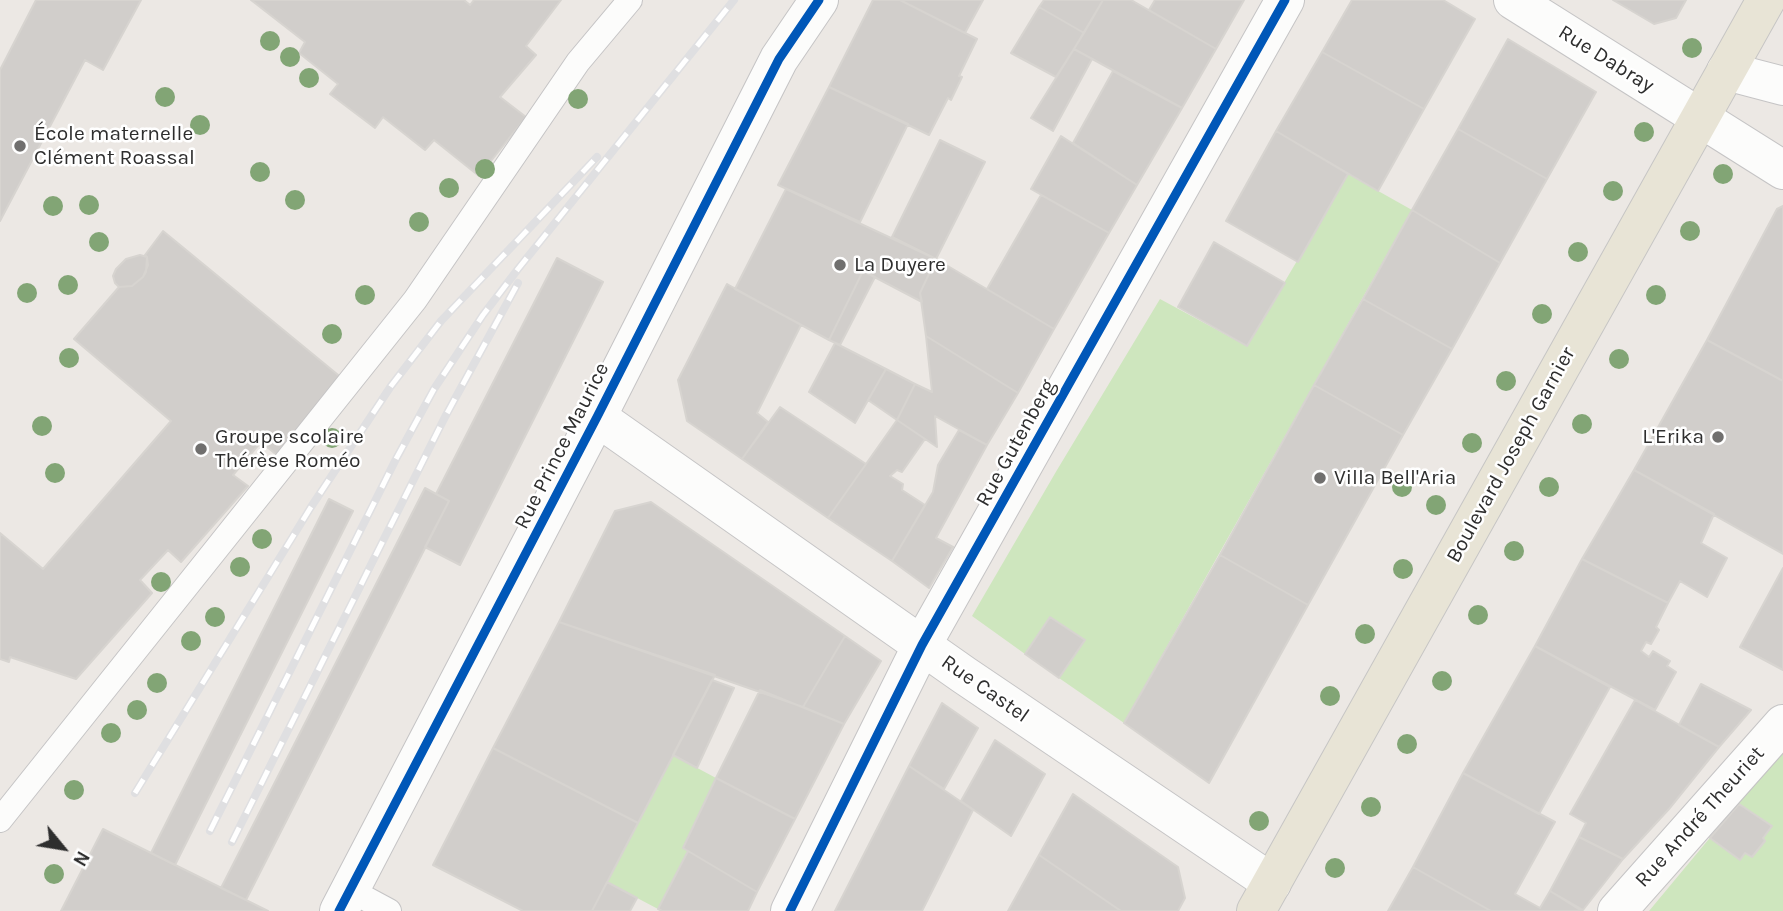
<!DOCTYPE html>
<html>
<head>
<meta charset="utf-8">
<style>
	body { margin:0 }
	#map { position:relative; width:1783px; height:911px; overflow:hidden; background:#ece8e4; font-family:Karla,sans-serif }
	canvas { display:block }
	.north { position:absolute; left:28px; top:813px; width:70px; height:70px; -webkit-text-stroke:5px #fff; paint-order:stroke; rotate:120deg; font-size:19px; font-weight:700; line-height:28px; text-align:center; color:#2e2e2e }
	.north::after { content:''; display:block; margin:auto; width:24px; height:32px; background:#2e2e2e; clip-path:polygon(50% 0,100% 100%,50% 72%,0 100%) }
</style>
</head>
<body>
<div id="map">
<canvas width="1783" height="911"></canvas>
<div class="north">N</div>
</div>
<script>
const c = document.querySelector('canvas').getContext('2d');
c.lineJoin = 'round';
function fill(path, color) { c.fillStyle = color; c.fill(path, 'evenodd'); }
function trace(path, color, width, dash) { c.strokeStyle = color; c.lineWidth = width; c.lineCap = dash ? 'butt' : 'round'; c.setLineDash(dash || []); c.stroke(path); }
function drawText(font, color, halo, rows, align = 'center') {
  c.font = font + ' Karla,sans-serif'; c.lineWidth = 5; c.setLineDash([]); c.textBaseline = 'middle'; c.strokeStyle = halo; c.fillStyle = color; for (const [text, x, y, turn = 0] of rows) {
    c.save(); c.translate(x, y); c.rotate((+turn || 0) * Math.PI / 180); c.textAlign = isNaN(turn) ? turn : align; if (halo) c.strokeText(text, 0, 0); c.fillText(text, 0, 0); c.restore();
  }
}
const green = new Path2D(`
	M 1348,174 L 1412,210 L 1124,723 L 1059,678 L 1084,640 L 1050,617 L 1025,654 L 972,616 L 1057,470 L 1160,299 L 1247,346 Z
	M 1783,750 L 1783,911 L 1649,911 ZM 1739,804 L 1772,826 L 1763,838 L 1765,841 L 1752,856 L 1745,853 L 1740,859 L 1711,838 Z
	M 673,755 L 716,778 L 683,847 L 688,851 L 658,909 L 607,882 Z`);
const building = new Path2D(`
	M 36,0 L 141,0 L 103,70 L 85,60 L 0,221 L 0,70 Z
	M 251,0 L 464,0 L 470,5 L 474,0 L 561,0 L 526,46 L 536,55 L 500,97 L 526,117 L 479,176 L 434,140 L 425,150 L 383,117 L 375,128 L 330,94 L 338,84 L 299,53 L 305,42 Z
	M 873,0 L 900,0 L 977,39 L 959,76 L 962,77 L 951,100 L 948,98 L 929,135 L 829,87 Z
	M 900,0 L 983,0 L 965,33 Z
	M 1044,0 L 1103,0 L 1084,33 L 1039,7 Z
	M 1103,0 L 1131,0 L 1216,49 L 1182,108 L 1074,49 Z
	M 1155,0 L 1244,0 L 1216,49 L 1149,10 Z
	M 1352,0 L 1443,0 L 1475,19 L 1424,109 L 1322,52 Z
	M 1613,0 L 1686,0 L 1676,18 L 1654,24 Z
	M 1039,7 L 1084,33 L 1056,77 L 1011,53 Z
	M 1508,39 L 1596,92 L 1547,179 L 1458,129 Z
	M 1074,49 L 1092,59 L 1053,131 L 1031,118 Z
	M 1322,52 L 1424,109 L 1378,191 L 1276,131 Z
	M 1113,71 L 1182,108 L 1137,185 L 1073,143 Z
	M 829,87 L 908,124 L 860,222 L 778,185 Z
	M 1458,129 L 1547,179 L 1500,263 L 1412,210 Z
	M 1276,131 L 1348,174 L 1298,262 L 1226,221 Z
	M 1061,136 L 1137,185 L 1109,233 L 1031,189 Z
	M 940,140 L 985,162 L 936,259 L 892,237 Z
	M 786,189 L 936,259 L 920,293 L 922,302 L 863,271 L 829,340 L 735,289 Z
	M 1041,195 L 1109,233 L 1054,329 L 987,289 Z
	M 1783,206 L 1783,381 L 1707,340 L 1777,209 Z
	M 1412,210 L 1500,263 L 1452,349 L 1363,299 Z
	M 163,231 L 343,379 L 278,456 L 261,442 L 233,475 L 248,486 L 181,562 L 168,550 L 140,580 L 152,593 L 76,679 L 10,657 L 9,662 L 0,659 L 0,533 L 43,569 L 171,421 L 74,339 L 119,287 L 132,286 L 143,277 L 148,265 L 147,257 L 145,255 Z
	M 1214,242 L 1285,283 L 1247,346 L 1178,307 Z
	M 140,255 L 147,257 L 146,272 L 143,277 L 132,286 L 119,287 L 115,283 L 113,276 L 116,269 L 126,259 Z
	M 557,258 L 603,282 L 460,565 L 425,547 L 449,501 L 436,494 Z
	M 936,259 L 1054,329 L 1018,393 L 926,336 L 920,293 Z
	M 863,271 L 875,277 L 840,345 L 829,340 Z
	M 727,284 L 801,325 L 757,413 L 768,422 L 742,459 L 687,421 L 678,380 Z
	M 1363,299 L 1452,349 L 1403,435 L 1314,385 Z
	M 926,336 L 1018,393 L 987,445 L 935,416 L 937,447 L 897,420 L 915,384 L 932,392 Z
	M 1707,340 L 1783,381 L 1783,554 L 1634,470 Z
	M 835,343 L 886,369 L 855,423 L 809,392 Z
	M 886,369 L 915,384 L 897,420 L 868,400 Z
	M 1314,385 L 1403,435 L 1308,605 L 1220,555 Z
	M 780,407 L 866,464 L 828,518 L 742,459 Z
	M 897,420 L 925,439 L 902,472 L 897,470 L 890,476 L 903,484 L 902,490 L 925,505 L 892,561 L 828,518 Z
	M 959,430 L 987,445 L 936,538 L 953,547 L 929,588 L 892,561 L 933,492 L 938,465 Z
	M 1634,470 L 1714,514 L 1701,543 L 1727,558 L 1707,597 L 1680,581 L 1668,603 L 1582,559 Z
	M 425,488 L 449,501 L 246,900 L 221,888 Z
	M 329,499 L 353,511 L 175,865 L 151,853 Z
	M 651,502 L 845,636 L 803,707 L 559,622 L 615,511 Z
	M 1220,555 L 1308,605 L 1209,783 L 1124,723 Z
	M 1582,559 L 1668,603 L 1656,627 L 1659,630 L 1651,644 L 1646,642 L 1641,651 L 1649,657 L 1653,651 L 1670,661 L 1667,666 L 1676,672 L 1655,710 L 1535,646 Z
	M 1783,568 L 1783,670 L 1740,647 Z
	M 1050,617 L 1085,640 L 1059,678 L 1025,654 Z
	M 559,622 L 715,675 L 638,823 L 493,748 Z
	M 845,636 L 881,661 L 844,724 L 803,707 Z
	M 1535,646 L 1610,687 L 1539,814 L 1463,773 Z
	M 712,680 L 734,688 L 697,768 L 673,755 Z
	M 1701,684 L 1751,710 L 1719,747 L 1679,725 Z
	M 760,690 L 844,724 L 795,819 L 716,778 Z
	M 1635,700 L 1719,747 L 1669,809 L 1623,859 L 1579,837 L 1586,823 L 1570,814 Z
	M 942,703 L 978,728 L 944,789 L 909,766 Z
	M 995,740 L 1045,774 L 1011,836 L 961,801 Z
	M 493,748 L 638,823 L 592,911 L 523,911 L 433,865 Z
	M 909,766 L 973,810 L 922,911 L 835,911 Z
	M 1463,773 L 1555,822 L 1515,894 L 1540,908 L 1550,891 L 1582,911 L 1491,911 L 1413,867 Z
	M 716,778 L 795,819 L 757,892 L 683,848 Z
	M 1073,794 L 1178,867 L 1185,898 L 1178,911 L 1121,911 L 1039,855 Z
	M 1739,804 L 1772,826 L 1763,838 L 1765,841 L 1752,857 L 1745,853 L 1740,860 L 1710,838 Z
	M 103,829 L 151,853 L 268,911 L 61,911 Z
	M 1579,837 L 1623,859 L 1583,910 L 1550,891 Z
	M 688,851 L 757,892 L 748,911 L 662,911 L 658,909 Z
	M 1039,855 L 1121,911 L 1008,911 Z
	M 1413,867 L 1491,911 L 1388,911 Z
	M 607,882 L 637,898 L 630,911 L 592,911 Z`);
const lane = new Path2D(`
	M 0,820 L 415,300 L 578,62 L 630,0
	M 350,890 L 389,911`);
const street = new Path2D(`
	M 1513,0 L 1783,170
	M 1726,71 L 1783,86
	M 597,417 L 964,675 L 1272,883
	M 339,911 L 597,417 L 779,59 L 819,0
	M 790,911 L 922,645 L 1285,0
	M 1617,911 L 1783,724`);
const primary = new Path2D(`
	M 1256,911 L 1766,0`);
const rail = new Path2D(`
	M 135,793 L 311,507 L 391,386 L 441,321 L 597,157
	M 210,831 L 396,459 L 434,389 L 483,315 L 518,269 L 734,0
	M 232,842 L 445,417 L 518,283`);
const cycleway = new Path2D(`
	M 339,911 L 597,417 L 779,59 L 819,0
	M 790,911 L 922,645 L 1285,0`);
const trees = [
	[270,41],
	[1692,48],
	[290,57],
	[309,78],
	[165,97],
	[578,99],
	[200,125],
	[1644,132],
	[485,169],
	[260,172],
	[1723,174],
	[449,188],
	[1613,191],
	[295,200],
	[89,205],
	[53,206],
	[419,222],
	[1690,231],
	[99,242],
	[1578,252],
	[68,285],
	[27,293],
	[365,295],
	[1656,295],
	[1542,314],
	[332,334],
	[69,358],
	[1619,359],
	[1506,381],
	[1582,424],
	[42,426],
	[332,438],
	[1472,443],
	[55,473],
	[1402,487],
	[1549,487],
	[1436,505],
	[262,539],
	[1514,551],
	[240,567],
	[1403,569],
	[161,582],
	[1478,615],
	[215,617],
	[1365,634],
	[191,641],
	[1442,681],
	[157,683],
	[1330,696],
	[137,710],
	[111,733],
	[1407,744],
	[74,790],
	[1371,807],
	[1259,821],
	[1335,868],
	[54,874]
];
const markers = [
	[20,146,7,"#706f6e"],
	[840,265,7,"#706f6e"],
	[1718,437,7,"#706f6e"],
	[201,449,7,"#706f6e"],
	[1320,478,7,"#706f6e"]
];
const streetNames = [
	["Rue Dabray",1606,59,32],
	["Rue Gutenberg",1016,443,-61],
	["Rue Prince Maurice",562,446,-63],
	["Boulevard Joseph Garnier",1511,455,-61],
	["Rue Castel",985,689,35],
	["Rue André Theuriet",1700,817,-48]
];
const poiNames = [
	["École maternelle",34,134],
	["Clément Roassal",34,158],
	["La Duyere",854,265],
	["Groupe scolaire",215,437],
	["Thérèse Roméo",215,461],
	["L'Erika",1704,437,"right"],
	["Villa Bell'Aria",1334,478]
];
fill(green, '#cee6be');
fill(building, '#d1cecb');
trace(building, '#d7d4d0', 2);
trace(lane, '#c5c4c5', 26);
trace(street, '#c5c4c5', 40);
trace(primary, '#c6c5c4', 40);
trace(lane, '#fcfcfb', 24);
trace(street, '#fcfcfb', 38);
trace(primary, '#e8e4d6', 38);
trace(rail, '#dfdfe1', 8);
trace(rail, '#fff', 5, [16]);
trace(cycleway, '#0057b8', 9);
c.fillStyle = '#82a575';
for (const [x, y] of trees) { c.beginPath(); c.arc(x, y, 10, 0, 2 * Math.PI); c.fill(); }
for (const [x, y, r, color] of markers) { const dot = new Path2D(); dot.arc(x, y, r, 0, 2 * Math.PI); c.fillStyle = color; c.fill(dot); trace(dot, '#fff', 2.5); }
drawText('21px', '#2e2e2e', '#fff', streetNames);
drawText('21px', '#2e2e2e', '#fff', poiNames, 'left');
</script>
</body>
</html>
